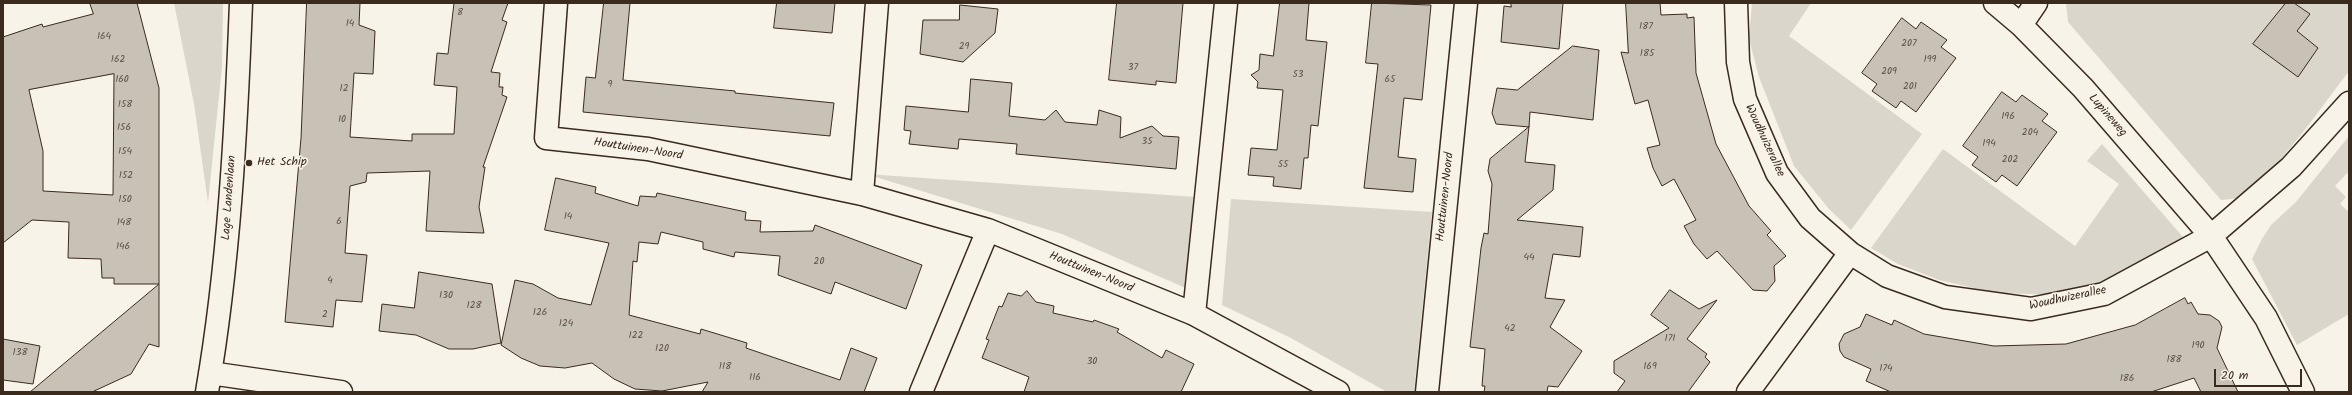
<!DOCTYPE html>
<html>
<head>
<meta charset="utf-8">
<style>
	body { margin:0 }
	#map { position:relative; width:2352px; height:395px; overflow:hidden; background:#f7f3e8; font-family:Kalam,sans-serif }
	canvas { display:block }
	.frame { position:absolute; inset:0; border:4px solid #3b2a1e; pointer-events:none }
	.scale { position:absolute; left:2214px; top:369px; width:88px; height:18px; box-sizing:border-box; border:2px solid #3b2a1e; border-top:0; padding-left:5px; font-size:12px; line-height:14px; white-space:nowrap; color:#3b2a1e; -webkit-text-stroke:3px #f7f3e8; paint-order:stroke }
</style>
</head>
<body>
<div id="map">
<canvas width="2352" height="395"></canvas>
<div class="frame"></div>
<div class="scale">20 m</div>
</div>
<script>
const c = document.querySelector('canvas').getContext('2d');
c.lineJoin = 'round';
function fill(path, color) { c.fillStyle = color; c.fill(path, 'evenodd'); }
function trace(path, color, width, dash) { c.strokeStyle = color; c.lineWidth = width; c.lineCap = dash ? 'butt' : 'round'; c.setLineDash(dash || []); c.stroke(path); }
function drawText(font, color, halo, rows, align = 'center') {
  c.font = font + ' Kalam,sans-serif'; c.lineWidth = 3.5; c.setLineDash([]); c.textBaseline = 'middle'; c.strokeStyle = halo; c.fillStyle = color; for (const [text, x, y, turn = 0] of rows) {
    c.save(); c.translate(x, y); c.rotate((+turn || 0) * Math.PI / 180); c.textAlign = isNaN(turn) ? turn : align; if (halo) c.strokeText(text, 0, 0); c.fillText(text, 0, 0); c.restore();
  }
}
const green = new Path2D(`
	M 174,3 L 223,3 L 222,67 L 208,203 L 194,104 Z
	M 1752,3 L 1811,3 L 1789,36 L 1922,134 L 1851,230 L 1829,209 L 1794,166 L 1759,77 L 1749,39 Z
	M 2066,3 L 2349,3 L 2349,71 L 2304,131 L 2259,185 L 2240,198 L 2221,200 L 2068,22 Z
	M 2349,136 L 2349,171 L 2335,186 L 2346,197 L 2340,204 L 2349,212 L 2349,314 L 2297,345 L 2252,259 L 2262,239 L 2271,225 L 2296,202 Z
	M 2102,144 L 2189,244 L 2115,279 L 2063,295 L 1996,293 L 1939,280 L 1898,264 L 1871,248 L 1943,149 L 2075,246 L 2119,184 L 2087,161 Z
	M 866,174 L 1196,197 L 1188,289 L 1062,234 Z
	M 1231,199 L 1432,212 L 1414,392 L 1387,392 L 1291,338 L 1222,305 Z`);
const building = new Path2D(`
	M 90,3 L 137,3 L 159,88 L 159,347 L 149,344 L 131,374 L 92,392 L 30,392 L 159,284 L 114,284 L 114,278 L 102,278 L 101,259 L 68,258 L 69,222 L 32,220 L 3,243 L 3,37 L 42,24 L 43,27 L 93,14 ZM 114,74 L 113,195 L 43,191 L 43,151 L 29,90 Z
	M 307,3 L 360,3 L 359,25 L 375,31 L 373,74 L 354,73 L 350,137 L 412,141 L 412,134 L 454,134 L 457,87 L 434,85 L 437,53 L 448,54 L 454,3 L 508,3 L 502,20 L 507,22 L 491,72 L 500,73 L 499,87 L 503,87 L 502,95 L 507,97 L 483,167 L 485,167 L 479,207 L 484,233 L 426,231 L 430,171 L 367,173 L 366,182 L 350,186 L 345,253 L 367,255 L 362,302 L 336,300 L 333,327 L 285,322 L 301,138 Z
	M 604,3 L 630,3 L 623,80 L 735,91 L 735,93 L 834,103 L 830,136 L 583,112 L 586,77 L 595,78 Z
	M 777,3 L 835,3 L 832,33 L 774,28 Z
	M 1117,3 L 1183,3 L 1176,83 L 1156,81 L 1156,85 L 1109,80 Z
	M 1280,3 L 1309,3 L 1306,40 L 1327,42 L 1318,126 L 1311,125 L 1308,158 L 1304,158 L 1301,189 L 1273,186 L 1274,177 L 1248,175 L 1251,148 L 1277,150 L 1283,90 L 1257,88 L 1258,82 L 1251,75 L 1259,70 L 1260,54 L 1273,56 Z
	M 1372,3 L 1431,5 L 1422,100 L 1404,98 L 1398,157 L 1416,159 L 1413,192 L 1364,188 L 1378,64 L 1366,63 Z
	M 1511,3 L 1563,3 L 1559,49 L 1501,42 L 1504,6 L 1511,7 Z
	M 1626,3 L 1660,3 L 1661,15 L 1687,14 L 1687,18 L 1694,17 L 1696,73 L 1716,144 L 1749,206 L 1771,231 L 1767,235 L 1786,256 L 1774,266 L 1775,281 L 1767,291 L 1753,290 L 1717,251 L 1707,259 L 1694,244 L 1684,226 L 1696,220 L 1674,179 L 1662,186 L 1653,168 L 1647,148 L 1660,145 L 1648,100 L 1635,104 L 1621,52 L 1628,53 Z
	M 2286,3 L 2294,3 L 2310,14 L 2297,31 L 2318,48 L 2298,77 L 2253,44 Z
	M 960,5 L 998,9 L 995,33 L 963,62 L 920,54 L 923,20 L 959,20 Z
	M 1902,18 L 1916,29 L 1921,22 L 1947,40 L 1941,47 L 1956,58 L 1916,112 L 1901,101 L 1896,108 L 1872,91 L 1877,84 L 1862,73 Z
	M 1573,46 L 1599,50 L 1593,120 L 1530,112 L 1529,127 L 1496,124 L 1492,113 L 1497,88 L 1517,90 Z
	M 971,79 L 1012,83 L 1009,116 L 1045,120 L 1056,110 L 1065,122 L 1097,125 L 1099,110 L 1121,117 L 1120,138 L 1152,126 L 1163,136 L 1179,137 L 1176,169 L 1016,154 L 1017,144 L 959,139 L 958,149 L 909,144 L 911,131 L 904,130 L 906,106 L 968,112 Z
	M 2002,92 L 2016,102 L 2022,95 L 2048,114 L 2042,121 L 2057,132 L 2017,186 L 2002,175 L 1996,182 L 1972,165 L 1978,157 L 1963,146 Z
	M 1529,127 L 1525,162 L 1555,165 L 1553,190 L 1517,220 L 1583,227 L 1580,257 L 1553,254 L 1545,298 L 1565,300 L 1550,327 L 1582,351 L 1558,387 L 1548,386 L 1547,392 L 1484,392 L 1485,386 L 1482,386 L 1485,349 L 1470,347 L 1481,248 L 1484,233 L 1488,234 L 1492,184 L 1488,171 L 1490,159 Z
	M 556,178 L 596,187 L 595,193 L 638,206 L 640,196 L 656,197 L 657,193 L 746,212 L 745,220 L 761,221 L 760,232 L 813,231 L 815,225 L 922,265 L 906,309 L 835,282 L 831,294 L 778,275 L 780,256 L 735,252 L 734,257 L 703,249 L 703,242 L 661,232 L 658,244 L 639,242 L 637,262 L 633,261 L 629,315 L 700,334 L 701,329 L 747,343 L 746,348 L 840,380 L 851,348 L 877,358 L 864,392 L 702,392 L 708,382 L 662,391 L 635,389 L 614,379 L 592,363 L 565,368 L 540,366 L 521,358 L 501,345 L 515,280 L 533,284 L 558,298 L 591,305 L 609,243 L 545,230 Z
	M 419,272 L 492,284 L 501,343 L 473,349 L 449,349 L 416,335 L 379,331 L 382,304 L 414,308 Z
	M 1670,290 L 1699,309 L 1717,300 L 1687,339 L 1707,354 L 1705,357 L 1710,362 L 1688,392 L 1617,392 L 1625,381 L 1614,373 L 1614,361 L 1669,328 L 1651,315 Z
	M 1027,291 L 1036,302 L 1054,306 L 1053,313 L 1093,322 L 1094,320 L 1119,329 L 1117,332 L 1162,358 L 1166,350 L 1194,364 L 1181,392 L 1024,392 L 1029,377 L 982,358 L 989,340 L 986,339 L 999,306 L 1002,307 L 1008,293 L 1021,296 Z
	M 2185,298 L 2188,304 L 2191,302 L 2198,314 L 2210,315 L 2219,321 L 2222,327 L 2217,348 L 2238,392 L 2201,392 L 2194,378 L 2151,392 L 1891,392 L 1866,381 L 1871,369 L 1844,357 L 1840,351 L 1839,344 L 1844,334 L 1860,327 L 1866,314 L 1892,325 L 1894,320 L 1924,334 L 1994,346 L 2066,344 L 2135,325 Z
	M 3,339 L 40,346 L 33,384 L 3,380 Z`);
const street = new Path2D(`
	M 556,3 L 546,138 L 648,149 L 862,194 L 988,230 L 1194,314 L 1338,392
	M 1736,3 L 1738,62 L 1745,99 L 1777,173 L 1810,218 L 1850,253 L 1887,276 L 1945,297 L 2031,309 L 2104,294 L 2211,236 L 2291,167 L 2349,103
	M 1995,3 L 2021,25 L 2083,88 L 2211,236 L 2266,318 L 2303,392
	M 2021,25 L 2036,3
	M 862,194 L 877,3
	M 1194,314 L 1226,3
	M 210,373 L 341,392
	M 207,392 C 229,264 236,133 241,3
	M 921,392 L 988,230
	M 1427,392 L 1466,3
	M 1748,392 L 1850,253`);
const markers = [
	[249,163,4,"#3b2a1e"]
];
const numberNames = [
	["8",460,13],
	["14",350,24],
	["187",1646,27],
	["164",104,37],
	["207",1909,44],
	["29",964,47],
	["185",1647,54],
	["162",118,60],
	["199",1930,60],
	["37",1133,68],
	["209",1889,72],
	["53",1298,75],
	["160",122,80],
	["65",1390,80],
	["9",610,85],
	["201",1910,87],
	["12",344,89],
	["158",125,105],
	["196",2008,117],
	["10",342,120],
	["156",124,128],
	["204",2030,133],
	["35",1147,142],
	["194",1989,144],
	["154",125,152],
	["202",2010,160],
	["55",1283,165],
	["152",126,176],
	["150",125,200],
	["14",568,217],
	["6",339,222],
	["148",124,223],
	["146",123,247],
	["44",1529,258],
	["20",819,262],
	["4",330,281],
	["130",446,296],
	["128",474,306],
	["126",540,313],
	["2",325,315],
	["124",566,324],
	["42",1510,329],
	["122",636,336],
	["171",1670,339],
	["190",2198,346],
	["120",662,349],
	["138",20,353],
	["188",2174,360],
	["30",1092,362],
	["118",725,367],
	["169",1650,367],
	["174",1886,369],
	["116",755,378],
	["186",2127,379]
];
const streetNames = [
	["Lupineweg",2107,116,49],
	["Woudhuizerallee",1764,141,65],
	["Houttuinen-Noord",638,150,9],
	["Houttuinen-Noord",1446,197,-84],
	["Lage Landenlaan",230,198,-86],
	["Houttuinen-Noord",1091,273,22],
	["Woudhuizerallee",2068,299,-12]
];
const poiNames = [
	["Het Schip",257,163]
];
fill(green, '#dbd6cb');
fill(building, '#c8c1b6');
trace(building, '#3b2a1e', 1);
trace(street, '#3b2a1e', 25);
trace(street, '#f7f3e8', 22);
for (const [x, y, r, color] of markers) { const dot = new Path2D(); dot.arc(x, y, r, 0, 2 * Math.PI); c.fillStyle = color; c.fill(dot); trace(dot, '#f7f3e8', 1.5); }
drawText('10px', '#5e5044', null, numberNames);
drawText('12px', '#3b2a1e', '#f7f3e8', streetNames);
drawText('12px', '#3b2a1e', '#f7f3e8', poiNames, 'left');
</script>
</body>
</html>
